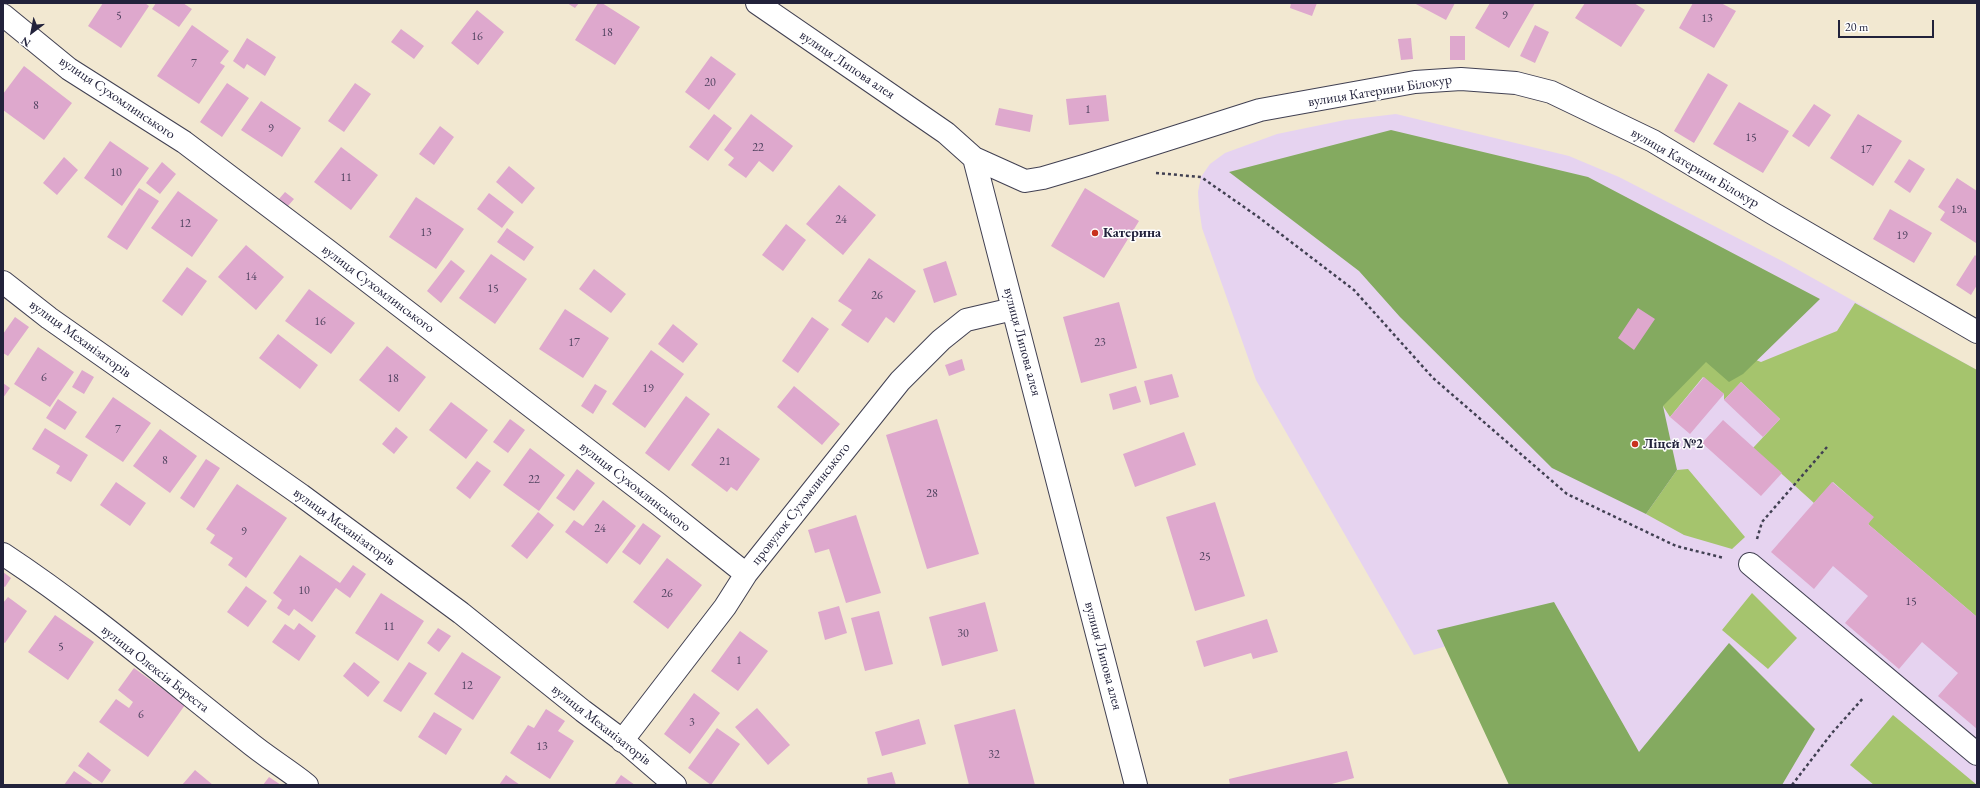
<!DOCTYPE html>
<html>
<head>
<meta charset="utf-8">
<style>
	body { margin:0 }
	#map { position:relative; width:1980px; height:788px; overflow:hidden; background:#f2e8d1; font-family:"EB Garamond",serif }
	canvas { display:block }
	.frame { position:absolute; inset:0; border:4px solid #22223b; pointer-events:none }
	.north { position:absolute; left:12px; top:12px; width:40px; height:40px; -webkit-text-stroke:3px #fff; paint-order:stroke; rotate:212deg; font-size:11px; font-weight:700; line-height:16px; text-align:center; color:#22223b }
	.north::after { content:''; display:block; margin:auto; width:14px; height:18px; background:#22223b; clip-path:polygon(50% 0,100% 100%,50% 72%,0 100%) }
	.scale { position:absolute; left:1838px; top:20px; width:96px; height:18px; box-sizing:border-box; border:2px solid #22223b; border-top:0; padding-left:5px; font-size:12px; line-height:14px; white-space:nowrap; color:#22223b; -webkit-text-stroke:3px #fff; paint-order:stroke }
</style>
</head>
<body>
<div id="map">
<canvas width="1980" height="788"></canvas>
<div class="frame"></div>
<div class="north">N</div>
<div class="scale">20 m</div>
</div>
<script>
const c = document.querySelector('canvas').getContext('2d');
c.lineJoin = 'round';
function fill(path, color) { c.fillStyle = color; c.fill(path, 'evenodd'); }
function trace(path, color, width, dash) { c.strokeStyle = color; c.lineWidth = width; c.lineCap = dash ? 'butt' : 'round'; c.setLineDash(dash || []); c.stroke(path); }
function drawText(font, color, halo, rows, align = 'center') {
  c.font = font + ' "EB Garamond",serif'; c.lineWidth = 3; c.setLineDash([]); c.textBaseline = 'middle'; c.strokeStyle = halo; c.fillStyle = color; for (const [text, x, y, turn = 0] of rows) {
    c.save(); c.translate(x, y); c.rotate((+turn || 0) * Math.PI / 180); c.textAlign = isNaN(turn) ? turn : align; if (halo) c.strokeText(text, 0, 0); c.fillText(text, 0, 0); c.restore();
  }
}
const built = new Path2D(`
	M 1396,114 L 1569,156 L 1619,177 L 1784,262 L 1977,370 L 1977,785 L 1563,785 L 1554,617 L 1414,655 L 1256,380 L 1202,228 L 1199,207 L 1198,192 L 1201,177 L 1210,164 L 1225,153 L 1277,134 L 1345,120 Z`);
const green = new Path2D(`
	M 1855,303 L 1977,370 L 1977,617 L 1868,524 L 1873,517 L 1833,482 L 1814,503 L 1753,448 L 1780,419 L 1741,382 L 1724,400 L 1724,394 L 1703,377 L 1670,417 L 1635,362 L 1722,347 L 1761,362 L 1837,331 Z
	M 1688,469 L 1745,537 L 1732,549 L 1684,535 L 1646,514 L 1677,470 Z
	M 1752,593 L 1797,638 L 1768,669 L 1722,630 Z
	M 1893,715 L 1977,785 L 1874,785 L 1850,765 Z`);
const forest = new Path2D(`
	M 1391,130 L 1588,177 L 1820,299 L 1743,374 L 1729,382 L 1706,362 L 1663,406 L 1677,470 L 1646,514 L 1552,468 L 1400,317 L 1359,271 L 1229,172 Z
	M 1554,602 L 1639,752 L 1729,643 L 1815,729 L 1782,785 L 1509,785 L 1437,630 Z`);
const building = new Path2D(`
	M 103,3 L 145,3 L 149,6 L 121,48 L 88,26 Z
	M 156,3 L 183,3 L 192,9 L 179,27 L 152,9 Z
	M 567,3 L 579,3 L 575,8 Z
	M 598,3 L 602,3 L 640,27 L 615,65 L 575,40 Z
	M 1291,3 L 1317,3 L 1312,16 L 1290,8 Z
	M 1414,3 L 1455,3 L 1446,20 Z
	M 1490,3 L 1535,3 L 1509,48 L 1475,28 Z
	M 1585,3 L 1634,3 L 1645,10 L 1621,47 L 1575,18 Z
	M 1693,3 L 1721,3 L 1736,11 L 1714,48 L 1679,28 Z
	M 477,10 L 504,32 L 478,65 L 451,43 Z
	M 192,25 L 229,51 L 220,63 L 225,66 L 199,104 L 157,76 Z
	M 1535,25 L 1549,32 L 1535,63 L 1520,56 Z
	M 401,29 L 424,46 L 414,59 L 391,42 Z
	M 1450,36 L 1465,36 L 1465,60 L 1450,60 Z
	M 247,38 L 276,57 L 265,76 L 247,64 L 244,69 L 233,61 Z
	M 1411,38 L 1413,59 L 1401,60 L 1398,39 Z
	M 711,56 L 736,74 L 709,110 L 685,92 Z
	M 24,66 L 72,103 L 44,140 L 3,110 L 3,94 Z
	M 1708,73 L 1728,85 L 1694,143 L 1674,131 Z
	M 227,83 L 249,98 L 222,137 L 200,122 Z
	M 355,83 L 371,94 L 344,132 L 328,121 Z
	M 1106,95 L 1109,121 L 1069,125 L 1066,99 Z
	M 261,101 L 301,128 L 282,157 L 241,130 Z
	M 1739,102 L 1789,131 L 1763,173 L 1713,144 Z
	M 1814,104 L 1831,115 L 1809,147 L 1792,136 Z
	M 999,108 L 1033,115 L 1030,132 L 995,125 Z
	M 714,114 L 732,128 L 708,161 L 689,147 Z
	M 751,114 L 793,146 L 773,172 L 759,161 L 746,178 L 728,165 L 734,158 L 724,150 Z
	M 1858,114 L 1902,141 L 1873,186 L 1830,158 Z
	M 440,126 L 454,137 L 434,165 L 419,154 Z
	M 110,141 L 149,168 L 122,206 L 84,178 Z
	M 341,147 L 378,175 L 351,210 L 314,182 Z
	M 64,157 L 78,170 L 57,195 L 43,183 Z
	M 1909,159 L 1925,169 L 1910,193 L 1894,182 Z
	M 162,162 L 176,174 L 160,194 L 146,183 Z
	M 509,166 L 535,188 L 522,204 L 496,182 Z
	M 1957,178 L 1977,191 L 1976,243 L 1940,220 L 1945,212 L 1938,207 Z
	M 839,185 L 876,215 L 843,255 L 806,224 Z
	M 139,188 L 159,201 L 127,250 L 107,237 Z
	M 1085,188 L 1139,221 L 1104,278 L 1051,246 Z
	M 178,191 L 218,220 L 192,257 L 151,228 Z
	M 285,192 L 294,199 L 288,206 L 279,199 Z
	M 489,193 L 514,212 L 502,228 L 477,209 Z
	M 416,197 L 464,229 L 436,269 L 389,237 Z
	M 1890,209 L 1932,233 L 1914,263 L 1873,239 Z
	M 786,224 L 806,240 L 783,271 L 762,255 Z
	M 507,228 L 534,247 L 524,261 L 497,242 Z
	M 246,245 L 284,277 L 256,310 L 218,277 Z
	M 491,254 L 527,279 L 495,324 L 459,298 Z
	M 1975,255 L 1977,257 L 1977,285 L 1971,295 L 1956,285 Z
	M 869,258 L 916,291 L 894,323 L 886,317 L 868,343 L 841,325 L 852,310 L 838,301 Z
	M 451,260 L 465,271 L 441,303 L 427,291 Z
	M 946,261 L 957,295 L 934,303 L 923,269 Z
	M 187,267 L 207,281 L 182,316 L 162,301 Z
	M 594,269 L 626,294 L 611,313 L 579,289 Z
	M 309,289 L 355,323 L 331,354 L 285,321 Z
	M 1119,302 L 1137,368 L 1081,383 L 1063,317 Z
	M 1638,308 L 1655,319 L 1634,350 L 1618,338 Z
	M 565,309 L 609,338 L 583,378 L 539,349 Z
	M 15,317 L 29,327 L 8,356 L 3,353 L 3,334 Z
	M 812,317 L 829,329 L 798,373 L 782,361 Z
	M 673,324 L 698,344 L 683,363 L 658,344 Z
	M 278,334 L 318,365 L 300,389 L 259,358 Z
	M 387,346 L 426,377 L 399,412 L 359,380 Z
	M 38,347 L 74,372 L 50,407 L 14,384 Z
	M 651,350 L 684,374 L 645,428 L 612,404 Z
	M 962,359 L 965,370 L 949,376 L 945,365 Z
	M 82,370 L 94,377 L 84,394 L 72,387 Z
	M 1172,374 L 1179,397 L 1150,405 L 1144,381 Z
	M 1704,377 L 1724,394 L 1690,434 L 1670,417 Z
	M 1741,382 L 1780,419 L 1763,437 L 1724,400 Z
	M 3,383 L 10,388 L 3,398 Z
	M 595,384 L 607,391 L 593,414 L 581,406 Z
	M 794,386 L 840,424 L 822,445 L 777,407 Z
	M 1136,386 L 1141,402 L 1113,410 L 1109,394 Z
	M 686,396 L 710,414 L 669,471 L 645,453 Z
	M 113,397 L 151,423 L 123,462 L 85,437 Z
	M 58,399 L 77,412 L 65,430 L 46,418 Z
	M 451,402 L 488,430 L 466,459 L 429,430 Z
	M 510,419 L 525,430 L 508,453 L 493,442 Z
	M 937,419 L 979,554 L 927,569 L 886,435 Z
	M 1723,420 L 1782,473 L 1761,496 L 1702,443 Z
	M 396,427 L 408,437 L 394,454 L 382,444 Z
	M 45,428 L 88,455 L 71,482 L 56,473 L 60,466 L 32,449 Z
	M 718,428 L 760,459 L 737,491 L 731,487 L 727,492 L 691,465 Z
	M 160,429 L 197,456 L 170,493 L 133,466 Z
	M 1184,432 L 1196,465 L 1135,487 L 1123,454 Z
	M 530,448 L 565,475 L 539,511 L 503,485 Z
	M 206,459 L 220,468 L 194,508 L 180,498 Z
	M 477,461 L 491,471 L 470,499 L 456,488 Z
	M 577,469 L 595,483 L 574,511 L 556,498 Z
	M 116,482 L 146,503 L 130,526 L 100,505 Z
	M 1832,482 L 1874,517 L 1868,524 L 1977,617 L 1977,729 L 1938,696 L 1958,673 L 1922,642 L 1899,669 L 1845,623 L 1868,596 L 1833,566 L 1814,589 L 1771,552 Z
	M 237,484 L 287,518 L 246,578 L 228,565 L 233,558 L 210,543 L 215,535 L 206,529 Z
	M 603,500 L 636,526 L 607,564 L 565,532 L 574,520 L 583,526 Z
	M 1215,502 L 1245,596 L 1195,611 L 1166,517 Z
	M 538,512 L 554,525 L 527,559 L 511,546 Z
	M 856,515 L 881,593 L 846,603 L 829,549 L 815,553 L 808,530 Z
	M 643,523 L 661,536 L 640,565 L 622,552 Z
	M 300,555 L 340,583 L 353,565 L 366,574 L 350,598 L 336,588 L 312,622 L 294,609 L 289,616 L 277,608 L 282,600 L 273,593 Z
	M 667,558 L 702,585 L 668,629 L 633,602 Z
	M 3,572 L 11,578 L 5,587 L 3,586 Z
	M 246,586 L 267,601 L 248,627 L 227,612 Z
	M 381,593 L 424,621 L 398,661 L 355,633 Z
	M 8,597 L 27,611 L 5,643 L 3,642 L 3,603 Z
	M 985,602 L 998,651 L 942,666 L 929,617 Z
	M 839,606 L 847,633 L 825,640 L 818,612 Z
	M 879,611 L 893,664 L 865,671 L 851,618 Z
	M 55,615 L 94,642 L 68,680 L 28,652 Z
	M 1267,619 L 1278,652 L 1253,659 L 1251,653 L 1204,667 L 1196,641 Z
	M 299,623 L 316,636 L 299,661 L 272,642 L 285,624 L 294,630 Z
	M 438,628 L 451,636 L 439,652 L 427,643 Z
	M 740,631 L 768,651 L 738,691 L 711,671 Z
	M 462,652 L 501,677 L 473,720 L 434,694 Z
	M 354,662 L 380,682 L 368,697 L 343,676 Z
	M 409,662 L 427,673 L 401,712 L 383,701 Z
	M 134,668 L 185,705 L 148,757 L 99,722 L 116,699 L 129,708 L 133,702 L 118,690 Z
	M 694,693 L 720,713 L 690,754 L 664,734 Z
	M 757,708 L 790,745 L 768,765 L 735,727 Z
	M 546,709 L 565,721 L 558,731 L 574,741 L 550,779 L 510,753 L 528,725 L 534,728 Z
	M 1015,709 L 1035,785 L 969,785 L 954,725 Z
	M 434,712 L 462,729 L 446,755 L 418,737 Z
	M 919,719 L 926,744 L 882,756 L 875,732 Z
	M 717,728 L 740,744 L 711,785 L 688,768 Z
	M 1347,751 L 1354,778 L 1328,785 L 1230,785 L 1229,779 Z
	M 88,752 L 111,770 L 102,783 L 78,766 Z
	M 195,770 L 213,785 L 182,785 Z
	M 74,771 L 94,785 L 64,785 Z
	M 892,772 L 896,785 L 868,785 L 867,778 Z
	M 506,775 L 520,785 L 499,785 Z
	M 621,775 L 635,785 L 614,785 Z
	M 269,777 L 281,785 L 263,785 Z`);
const path = new Path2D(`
	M 1156,173 L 1201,177 L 1257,216 L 1354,290 L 1433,378 L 1567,494 L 1676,546 L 1724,558
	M 1757,539 L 1762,522 L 1827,447
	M 1792,785 L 1832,733 L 1864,697`);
const minor = new Path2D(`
	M 757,3 L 946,133 L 974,158 L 1136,785
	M 3,15 L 69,69 L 184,142 L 327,250 L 657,503 L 746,574
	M 974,158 L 1025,181 L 1043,178 L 1087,165 L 1260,110 L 1415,82 L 1461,79 L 1516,83 L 1551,92 L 1653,141 L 1774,214 L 1977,332
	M 3,282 L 49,318 L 301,495 L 461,613 L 583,711 L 626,743 L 675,785
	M 3,554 C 88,610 166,677 246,740 C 265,756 287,769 307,785
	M 1750,564 L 1977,754
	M 622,741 L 725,607 L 746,574 L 900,381 L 941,340 L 966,320 L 1013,309`);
const markers = [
	[1095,233,4,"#c8321e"],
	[1635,444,4,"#c8321e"]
];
const numberNames = [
	["5",119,16],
	["9",1505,16],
	["13",1707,19],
	["18",607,33],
	["16",477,37],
	["7",194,64],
	["20",710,83],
	["8",36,106],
	["1",1088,110],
	["9",271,129],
	["15",1751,138],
	["22",758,148],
	["17",1866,150],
	["10",116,173],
	["11",346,178],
	["19а",1959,210],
	["24",841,220],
	["12",185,224],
	["13",426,233],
	["19",1902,236],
	["14",251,277],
	["15",493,289],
	["26",877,296],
	["16",320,322],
	["17",574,343],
	["23",1100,343],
	["6",44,378],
	["18",393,379],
	["19",648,389],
	["7",118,430],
	["8",165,461],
	["21",725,462],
	["22",534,480],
	["28",932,494],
	["24",600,529],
	["9",244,532],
	["25",1205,557],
	["10",304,591],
	["26",667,594],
	["15",1911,602],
	["11",389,627],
	["30",963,634],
	["5",61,647],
	["1",739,661],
	["12",467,686],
	["6",141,715],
	["3",692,723],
	["13",542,747],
	["32",994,755]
];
const streetNames = [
	["вулиця Липова алея",847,65,34],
	["вулиця Катерини Білокур",1380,91,-9],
	["вулиця Сухомлинського",117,98,34],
	["вулиця Катерини Білокур",1695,168,30],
	["вулиця Сухомлинського",378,289,37],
	["вулиця Механізаторів",80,339,36],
	["вулиця Липова алея",1022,342,75],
	["вулиця Сухомлинського",635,487,38],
	["провулок Сухомлинського",801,504,-52],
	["вулиця Механізаторів",344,527,36],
	["вулиця Липова алея",1103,656,75],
	["вулиця Олексія Береста",155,669,38],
	["вулиця Механізаторів",601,725,38]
];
const poiNames = [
	["Катерина",1103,233],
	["Ліцей №2",1643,444]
];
fill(built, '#e6d3f0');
fill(green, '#a5c46d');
fill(forest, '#84aa60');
fill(building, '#dea8cd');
trace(minor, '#414052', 24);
trace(path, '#414052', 2.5, [3, 3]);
trace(minor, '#fff', 22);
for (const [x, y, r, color] of markers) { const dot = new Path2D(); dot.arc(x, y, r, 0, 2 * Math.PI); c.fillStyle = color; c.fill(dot); trace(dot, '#fff', 1.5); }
drawText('12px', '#514460', null, numberNames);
drawText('14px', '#22223b', '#fff', streetNames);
drawText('bold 14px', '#22223b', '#fff', poiNames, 'left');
</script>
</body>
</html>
